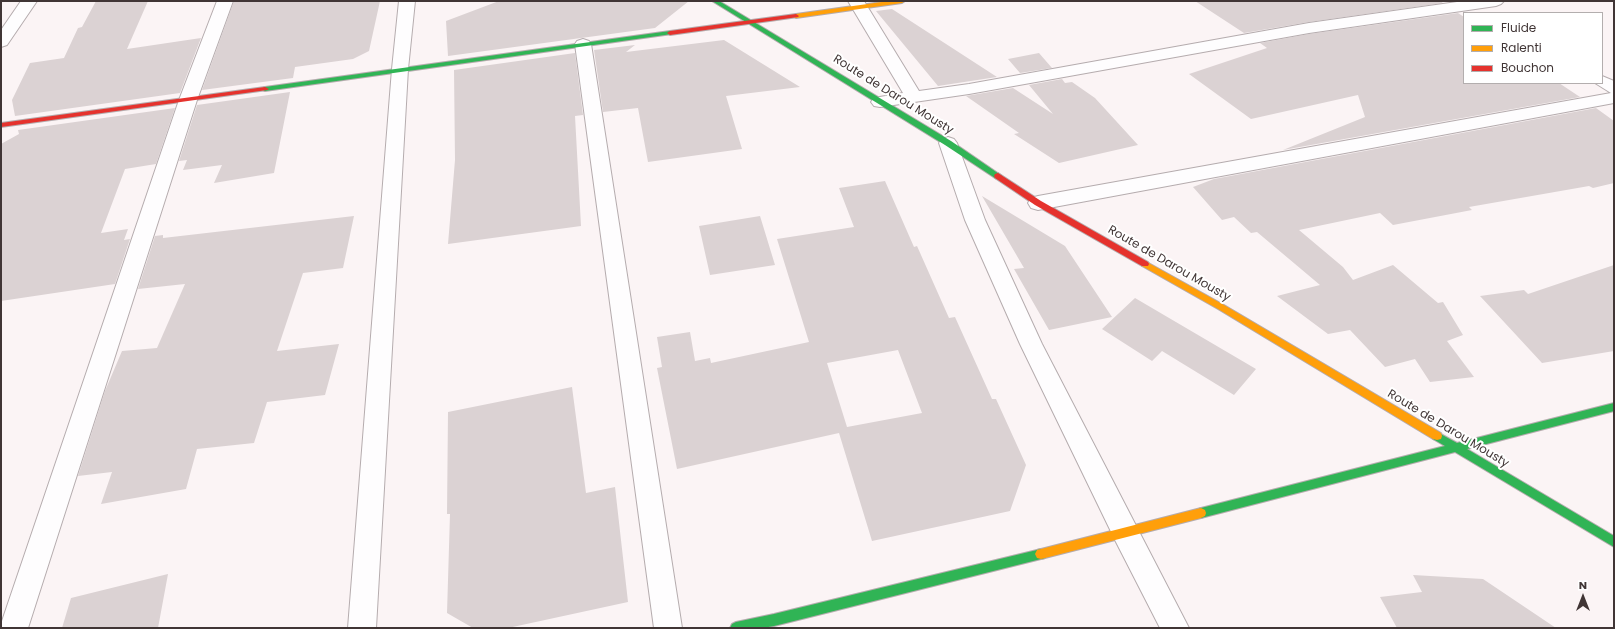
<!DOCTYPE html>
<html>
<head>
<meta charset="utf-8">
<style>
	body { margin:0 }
	#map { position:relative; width:1615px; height:629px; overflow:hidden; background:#fbf4f5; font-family:Poppins,sans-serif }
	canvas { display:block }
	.frame { position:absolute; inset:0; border:2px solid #403535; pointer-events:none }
	.legend { position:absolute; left:1463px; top:12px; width:140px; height:72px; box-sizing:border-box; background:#fff; border:1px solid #b3aeae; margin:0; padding:5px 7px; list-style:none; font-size:12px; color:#403535 }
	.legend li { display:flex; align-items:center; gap:8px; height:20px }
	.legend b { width:20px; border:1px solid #b3aeae }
	.north { position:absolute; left:1563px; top:577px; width:40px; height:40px; -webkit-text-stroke:3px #fff; paint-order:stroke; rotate:0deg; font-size:11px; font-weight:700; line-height:16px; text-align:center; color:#403535 }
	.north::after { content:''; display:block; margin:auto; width:14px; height:18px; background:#403535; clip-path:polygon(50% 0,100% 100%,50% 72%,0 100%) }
</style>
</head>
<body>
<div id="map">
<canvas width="1615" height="629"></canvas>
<div class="frame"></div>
<ul class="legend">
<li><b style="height:5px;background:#30b455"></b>Fluide</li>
<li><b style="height:5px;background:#ff9f0a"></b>Ralenti</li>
<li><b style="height:5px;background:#e5322d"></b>Bouchon</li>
</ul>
<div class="north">N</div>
</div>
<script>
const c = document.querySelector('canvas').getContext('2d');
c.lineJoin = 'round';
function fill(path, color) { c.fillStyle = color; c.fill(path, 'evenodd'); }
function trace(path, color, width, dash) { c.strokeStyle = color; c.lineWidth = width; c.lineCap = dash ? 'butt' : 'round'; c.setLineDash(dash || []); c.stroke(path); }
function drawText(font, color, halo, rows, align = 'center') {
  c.font = font + ' Poppins,sans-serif'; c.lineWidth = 4; c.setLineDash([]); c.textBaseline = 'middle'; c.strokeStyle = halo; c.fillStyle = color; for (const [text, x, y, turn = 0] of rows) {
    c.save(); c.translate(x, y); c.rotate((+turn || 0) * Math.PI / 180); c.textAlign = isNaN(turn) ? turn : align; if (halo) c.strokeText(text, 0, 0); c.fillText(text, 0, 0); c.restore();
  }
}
const building = new Path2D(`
	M 96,1 L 148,1 L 127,49 L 201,38 L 180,93 L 15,116 L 12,100 L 30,63 L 64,58 L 78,28 L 82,27 Z
	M 234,1 L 380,1 L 369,51 L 353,59 L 295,67 L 293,78 L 202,90 Z
	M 499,1 L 689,1 L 655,28 L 448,56 L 446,21 Z
	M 1195,1 L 1440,1 L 1443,3 L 1309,22 L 1244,33 Z
	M 892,9 L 997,77 L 938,86 L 876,11 Z
	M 1458,13 L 1464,17 L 1464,83 L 1559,83 L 1580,97 L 1283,150 L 1365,117 L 1358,95 L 1251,119 L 1189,74 L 1267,48 L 1260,43 L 1309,34 Z
	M 724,40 L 800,87 L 726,96 L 742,149 L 648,162 L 638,108 L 603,112 L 594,50 L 635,45 L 626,52 Z
	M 575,53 L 583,115 L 575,116 L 581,226 L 448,244 L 455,160 L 454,70 Z
	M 1039,53 L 1052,68 L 1020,73 L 1008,59 Z
	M 1062,79 L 1065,83 L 1072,82 L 1095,98 L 1138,145 L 1059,163 L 1014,134 L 1019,133 L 966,96 L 1013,88 L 1053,114 L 1029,85 Z
	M 290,92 L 274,173 L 214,183 L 222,165 L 183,170 L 187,160 L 179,161 L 197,105 Z
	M 175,108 L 156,164 L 125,169 L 101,233 L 128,229 L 124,240 L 130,239 L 115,284 L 1,301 L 1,144 L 19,134 L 18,130 Z
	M 1596,108 L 1614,121 L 1614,183 L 1593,188 L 1589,186 L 1469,207 L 1472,210 L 1393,225 L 1380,213 L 1299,230 L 1343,267 L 1353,280 L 1393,265 L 1438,303 L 1443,302 L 1463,335 L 1447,341 L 1474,377 L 1430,382 L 1415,359 L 1385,367 L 1350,330 L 1328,334 L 1277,296 L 1320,285 L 1257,232 L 1251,233 L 1234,217 L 1222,220 L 1193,187 L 1214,179 Z
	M 885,181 L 914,247 L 917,246 L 949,318 L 955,317 L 992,399 L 996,399 L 1026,465 L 1010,511 L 872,541 L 839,433 L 677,469 L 657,368 L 662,367 L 657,337 L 690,332 L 695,361 L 710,358 L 711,363 L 809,342 L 777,239 L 854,227 L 839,188 ZM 898,350 L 922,413 L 847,427 L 827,363 Z
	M 982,196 L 1065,246 L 1112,317 L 1049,330 L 1014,269 L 1024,268 Z
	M 354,216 L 343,268 L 303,273 L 277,351 L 339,344 L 325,395 L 267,402 L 254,443 L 197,449 L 186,489 L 101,504 L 112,472 L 78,476 L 105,391 L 122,351 L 157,348 L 185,284 L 138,289 L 155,236 L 163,235 L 163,238 Z
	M 760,216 L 775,265 L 710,275 L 699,226 Z
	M 1614,265 L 1614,351 L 1542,363 L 1480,296 L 1524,290 L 1528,294 Z
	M 1135,298 L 1256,369 L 1234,395 L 1162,351 L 1152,361 L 1102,329 Z
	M 572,387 L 586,493 L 615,487 L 628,602 L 508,628 L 473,628 L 447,613 L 450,514 L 447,514 L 448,412 Z
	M 168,574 L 158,628 L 62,628 L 71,598 Z
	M 1413,575 L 1483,579 L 1556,628 L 1397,628 L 1380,597 L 1422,592 Z`);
const street = new Path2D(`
	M 21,1 L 37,1 L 7,45 L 1,47 L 1,30 Z
	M 217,1 L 233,1 L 197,100 L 28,628 L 1,628 L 1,624 L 179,100 Z
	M 399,1 L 415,1 L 408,69 L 376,628 L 348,628 L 392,69 Z
	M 848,1 L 864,1 L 919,91 L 969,84 L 1309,23 L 1464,1 L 1504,1 L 1501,4 L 1496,6 L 1309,33 L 969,94 L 880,107 L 874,106 L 871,102 L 874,98 L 903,93 Z
	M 583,39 L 589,41 L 591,44 L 682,628 L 654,628 L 575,44 L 577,41 Z
	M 1602,76 L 1614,81 L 1614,103 L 1038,210 L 1031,208 L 1028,203 L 1031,198 L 1038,196 L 1611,93 L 1595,83 L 1602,83 Z
	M 948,137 L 954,139 L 957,143 L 985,220 L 1042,344 L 1189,628 L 1160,628 L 1116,542 L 1020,344 L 965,220 L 939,143 L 942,139 Z`);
const fast = new Path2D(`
	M 712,1 L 719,1 L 951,141 L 1002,176 L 998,179 L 995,178 L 945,145 Z
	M 670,31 L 672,32 L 672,34 L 265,91 L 261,89 L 265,87 Z
	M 1614,403 L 1614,411 L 1467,449 L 1614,536 L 1614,547 L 1455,452 L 1201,518 L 1197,516 L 1196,513 L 1197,510 L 1201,508 L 1445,446 L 1433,439 L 1432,436 L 1433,433 L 1437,432 L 1457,443 Z
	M 1041,549 L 1045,550 L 1047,554 L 1045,558 L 1041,559 L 774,626 L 763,628 L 730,628 L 732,624 L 736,622 L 774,614 Z`);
const slow = new Path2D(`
	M 889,1 L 905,1 L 902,3 L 796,18 L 793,16 L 796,14 Z
	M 1145,261 L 1224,305 L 1441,433 L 1442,436 L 1441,439 L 1437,440 L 1433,439 L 1218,309 L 1142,266 L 1141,264 Z
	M 1201,508 L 1205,510 L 1206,513 L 1205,516 L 1201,518 L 1041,559 L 1037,558 L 1035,554 L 1037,550 L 1041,549 Z`);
const jam = new Path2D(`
	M 796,14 L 799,16 L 798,17 L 670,35 L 667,33 L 670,31 Z
	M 265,87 L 269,89 L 267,90 L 1,127 L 1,123 Z
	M 998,173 L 1041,201 L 1148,262 L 1149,264 L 1148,266 L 1142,266 L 1035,205 L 995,178 L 994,176 L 995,174 Z`);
const streetNames = [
	["Route de Darou Mousty",893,95,32],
	["Route de Darou Mousty",1169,264,30],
	["Route de Darou Mousty",1448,429,31]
];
fill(building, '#dbd2d3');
trace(street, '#b5acae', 2);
trace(fast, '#b5acae', 2);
trace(slow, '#b5acae', 2);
trace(jam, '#b5acae', 2);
fill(street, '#fefdfe');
fill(fast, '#30b455');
fill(slow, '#ff9f0a');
fill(jam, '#e5322d');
drawText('12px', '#403535', '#fff', streetNames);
</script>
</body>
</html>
